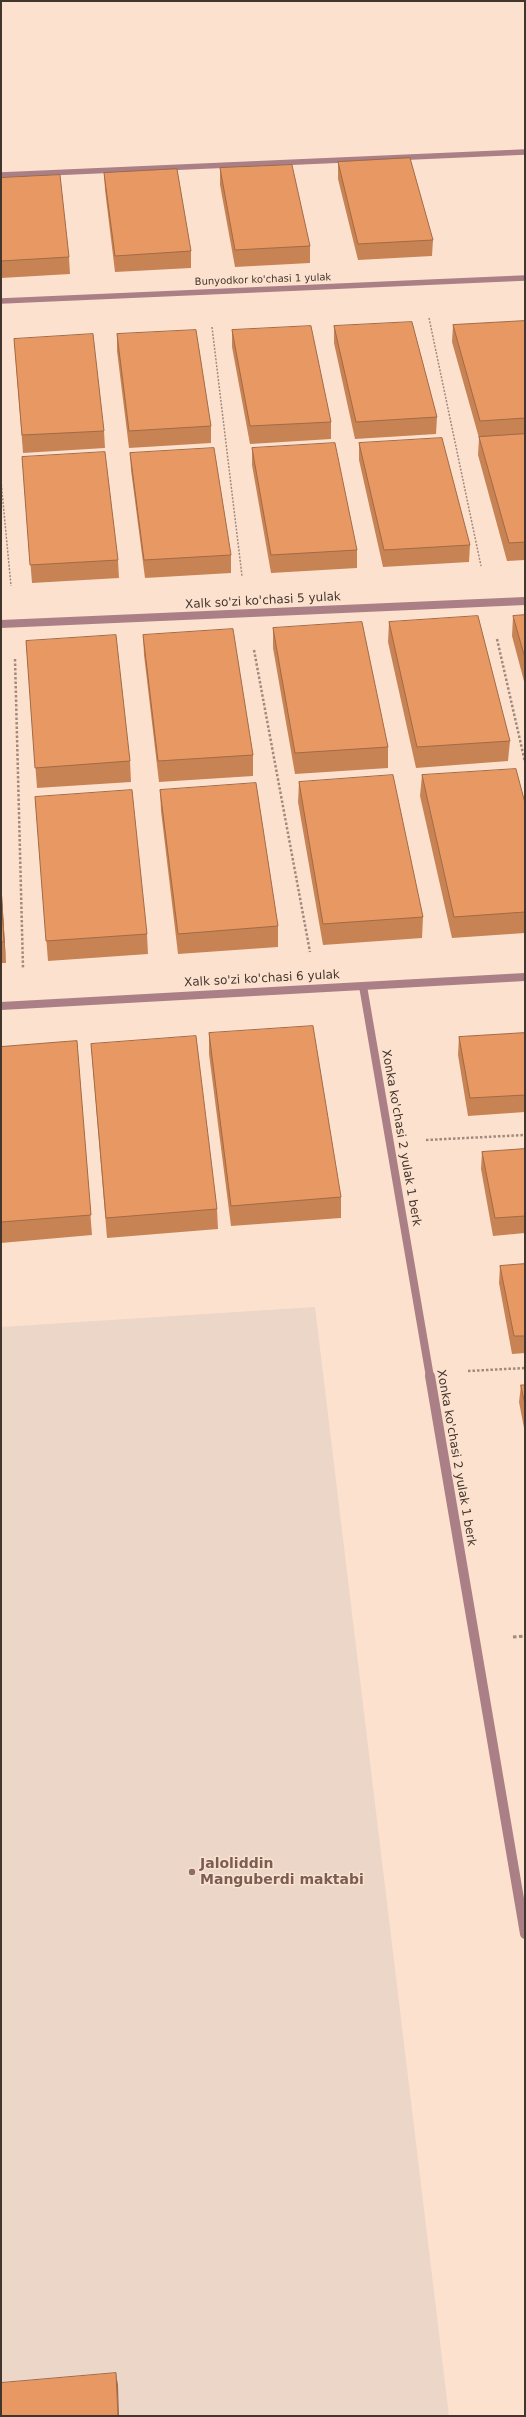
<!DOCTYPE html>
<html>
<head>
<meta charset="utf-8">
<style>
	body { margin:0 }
	#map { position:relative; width:526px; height:2417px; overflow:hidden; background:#fde1cf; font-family:"DejaVu Sans",sans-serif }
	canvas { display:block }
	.frame { position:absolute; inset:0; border:2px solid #42352c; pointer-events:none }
</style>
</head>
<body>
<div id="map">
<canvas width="526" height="2417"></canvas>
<div class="frame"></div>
</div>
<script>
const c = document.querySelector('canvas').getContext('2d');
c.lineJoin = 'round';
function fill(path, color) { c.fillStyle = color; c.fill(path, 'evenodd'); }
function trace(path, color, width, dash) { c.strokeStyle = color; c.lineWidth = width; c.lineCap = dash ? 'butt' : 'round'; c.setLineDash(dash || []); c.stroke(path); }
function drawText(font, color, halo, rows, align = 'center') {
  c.font = font + ' "DejaVu Sans",sans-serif'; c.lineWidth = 3; c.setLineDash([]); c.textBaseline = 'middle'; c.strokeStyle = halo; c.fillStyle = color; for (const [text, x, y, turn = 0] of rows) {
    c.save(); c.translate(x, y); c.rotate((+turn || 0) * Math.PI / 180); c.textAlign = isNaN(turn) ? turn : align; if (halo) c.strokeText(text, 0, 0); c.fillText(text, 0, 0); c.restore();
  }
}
const education = new Path2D(`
	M 315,1307 L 449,2416 L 1,2416 L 1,1327 Z`);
const pathFar2 = new Path2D(`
	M 429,318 L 481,566
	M 212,327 L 242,576
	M 1,481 L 11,586`);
const pathFar1 = new Path2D(`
	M 497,639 L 525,762
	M 254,650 L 310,952
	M 15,659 L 23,968
	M 426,1140 L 525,1135
	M 468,1371 L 525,1368`);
const path = new Path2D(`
	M 513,1637 L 525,1636`);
const minorFar2 = new Path2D(`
	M 1,175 L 525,152
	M 1,301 L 525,278`);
const minorFar1 = new Path2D(`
	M 1,624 L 525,601
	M 363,986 L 430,1377
	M 1,1006 L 525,977`);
const minor = new Path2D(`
	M 430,1376 L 525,1934`);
const wall = new Path2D(`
	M 338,162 L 433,240 L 432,256 L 358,260 L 338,179 Z
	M 220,168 L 310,246 L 310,263 L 235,267 L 220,185 Z
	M 104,173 L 191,251 L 191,268 L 115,272 L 105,190 Z
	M 1,178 L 69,257 L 70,274 L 1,278 Z
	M 525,321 L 525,560 L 507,561 L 478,455 L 479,438 L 452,342 L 453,325 Z
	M 334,326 L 437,417 L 436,434 L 355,439 L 334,343 Z
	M 232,330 L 331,422 L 331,439 L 250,444 L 232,347 Z
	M 117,334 L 211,426 L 211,443 L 129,448 L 117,351 Z
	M 14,339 L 104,431 L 105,448 L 23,453 Z
	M 359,443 L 470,545 L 469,562 L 383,567 L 359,460 Z
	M 252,448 L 357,550 L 357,568 L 271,573 L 252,465 Z
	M 130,453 L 231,555 L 231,573 L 145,578 L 131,470 Z
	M 22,457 L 118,560 L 119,578 L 32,583 Z
	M 525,615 L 525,685 L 512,636 L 513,616 Z
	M 389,622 L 510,741 L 508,761 L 416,768 L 388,642 Z
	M 273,628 L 388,747 L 388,768 L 295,774 L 273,648 Z
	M 143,635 L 253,755 L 253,776 L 159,782 L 144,655 Z
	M 26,641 L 130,761 L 131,782 L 37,788 Z
	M 422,775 L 525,803 L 525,933 L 452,938 L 420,796 Z
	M 299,782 L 423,917 L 422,938 L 323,945 L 298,802 Z
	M 160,790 L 278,926 L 278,947 L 178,954 L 161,811 Z
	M 35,797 L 147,934 L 148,954 L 48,961 Z
	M 1,878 L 6,963 L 1,963 Z
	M 209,1033 L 341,1197 L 341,1218 L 231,1226 L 209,1054 Z
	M 525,1033 L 525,1112 L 468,1116 L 458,1055 L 459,1037 Z
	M 77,1041 L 92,1235 L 1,1243 L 1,1047 Z
	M 91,1044 L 217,1209 L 218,1229 L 107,1238 Z
	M 525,1149 L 525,1233 L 493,1236 L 481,1169 L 482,1152 Z
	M 525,1264 L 525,1353 L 512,1354 L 499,1283 L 500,1266 Z
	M 521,1385 L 525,1385 L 525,1433 L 519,1402 Z`);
const shadedWall = new Path2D(`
	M 1,878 L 6,963 L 4,942 L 1,892 Z
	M 116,2373 L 118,2385 L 119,2416 L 118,2416 Z`);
const building = new Path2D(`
	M 410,158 L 433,240 L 358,244 L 338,162 Z
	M 292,165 L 310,246 L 235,250 L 220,168 Z
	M 177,169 L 191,251 L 115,256 L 104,173 Z
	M 60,175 L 69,257 L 1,261 L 1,178 Z
	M 525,321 L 525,418 L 480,421 L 453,325 Z
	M 412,322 L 437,417 L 356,422 L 334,326 Z
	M 311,326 L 331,422 L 250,426 L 232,330 Z
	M 196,330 L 211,426 L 129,431 L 117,334 Z
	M 93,334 L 104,431 L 22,435 L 14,339 Z
	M 525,434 L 525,542 L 509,543 L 479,437 Z
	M 442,438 L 470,545 L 384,550 L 359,443 Z
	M 335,443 L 357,550 L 271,555 L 252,448 Z
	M 214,448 L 231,555 L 144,560 L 130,453 Z
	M 105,452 L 118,560 L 30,565 L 22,457 Z
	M 525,615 L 525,658 L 513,616 Z
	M 478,616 L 510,741 L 417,747 L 389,622 Z
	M 362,622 L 388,747 L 295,753 L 273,628 Z
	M 233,629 L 253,755 L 158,761 L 143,635 Z
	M 116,635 L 130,761 L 35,768 L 26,641 Z
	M 516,769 L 525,803 L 525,912 L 454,917 L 422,775 Z
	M 393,775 L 423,917 L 323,924 L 299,782 Z
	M 256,783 L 278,926 L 178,934 L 160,790 Z
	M 132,790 L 147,934 L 46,941 L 35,797 Z
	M 1,892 L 4,942 L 1,942 Z
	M 313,1026 L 341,1197 L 231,1206 L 209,1033 Z
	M 525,1033 L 525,1095 L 470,1098 L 459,1037 Z
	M 196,1036 L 217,1209 L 106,1218 L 91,1044 Z
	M 77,1041 L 91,1215 L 1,1222 L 1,1047 Z
	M 525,1149 L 525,1216 L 495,1218 L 482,1152 Z
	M 525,1264 L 525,1336 L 514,1336 L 500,1266 Z
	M 521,1385 L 525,1385 L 525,1404 Z
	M 116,2373 L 118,2416 L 1,2416 L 1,2383 Z`);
const markers = [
	[192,1872,4,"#8d6e63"]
];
const farStreetnames = [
	["Bunyodkor ko'chasi 1 yulak",263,280,-2]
];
const streetNames = [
	["Xalk so'zi ko'chasi 5 yulak",263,601,-3],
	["Xalk so'zi ko'chasi 6 yulak",262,979,-3],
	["Xonka ko'chasi 2 yulak 1 berk",401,1138,80],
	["Xonka ko'chasi 2 yulak 1 berk",456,1458,80]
];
const nearEducationnames = [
	["Jaloliddin",200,1864],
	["Manguberdi maktabi",200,1880]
];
fill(education, '#ebd6c8');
trace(pathFar2, '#9f8a7d', 1.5, [2, 1.5]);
trace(pathFar1, '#9f8a7d', 2.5, [2.5, 2]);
trace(path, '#9f8a7d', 3, [3.5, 2.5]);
trace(minorFar2, '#aa7f86', 5.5);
trace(minorFar1, '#aa7f86', 8);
trace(minor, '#aa7f86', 10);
fill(wall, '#c88355');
fill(shadedWall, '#a26a45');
fill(building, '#e89863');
trace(building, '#a26a45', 1);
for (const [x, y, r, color] of markers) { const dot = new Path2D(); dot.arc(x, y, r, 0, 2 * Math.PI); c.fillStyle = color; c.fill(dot); trace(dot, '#fde1cf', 1.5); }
drawText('10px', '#42352c', '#fde1cf', farStreetnames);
drawText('12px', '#42352c', '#fde1cf', streetNames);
drawText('bold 14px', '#785e54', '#fde1cf', nearEducationnames, 'left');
</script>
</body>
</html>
